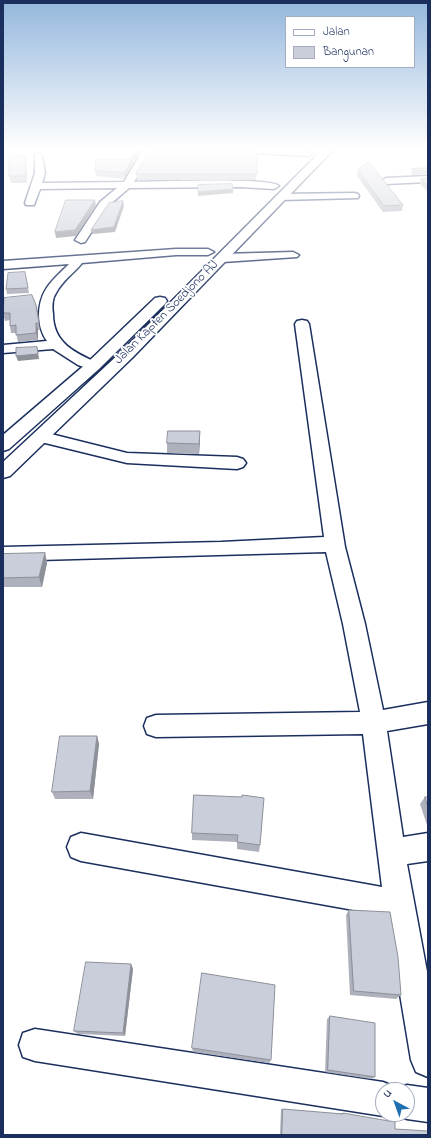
<!DOCTYPE html>
<html>
<head>
<meta charset="utf-8">
<style>
	body { margin:0 }
	#map { position:relative; width:431px; height:1138px; overflow:hidden; background:#fff; font-family:"Indie Flower",sans-serif }
	canvas { display:block }
	.frame { position:absolute; inset:0; border:4px solid #1b2f5e; pointer-events:none }
	.legend { position:absolute; left:285px; top:16px; width:130px; height:52px; box-sizing:border-box; background:#fff; border:1px solid #a4acbf; margin:0; padding:5px 7px; list-style:none; font-size:12px; color:#1b2f5e }
	.legend li { display:flex; align-items:center; gap:8px; height:20px }
	.legend b { width:20px; border:1px solid #a4acbf }
	.north { position:absolute; left:375px; top:1082px; width:40px; height:40px; box-sizing:border-box; background:#fff; border:1px solid #a4acbf; border-radius:50%; rotate:319deg; font-size:11px; font-weight:700; line-height:16px; text-align:center; color:#1b2f5e }
	.north::after { content:''; display:block; margin:auto; width:14px; height:18px; background:#1f6fb2; clip-path:polygon(50% 0,100% 100%,50% 72%,0 100%) }
</style>
</head>
<body>
<div id="map">
<canvas width="431" height="1138"></canvas>
<div class="frame"></div>
<ul class="legend">
<li><b style="height:5px;background:#fff"></b>Jalan</li>
<li><b style="height:11px;background:#caceda"></b>Bangunan</li>
</ul>
<div class="north">U</div>
</div>
<script>
const c = document.querySelector('canvas').getContext('2d');
c.lineJoin = 'round';
function trace(path, color, width, dash) { c.strokeStyle = color; c.lineWidth = width; c.lineCap = dash ? 'butt' : 'round'; c.setLineDash(dash || []); c.stroke(path); }
function fill(path, color) { c.fillStyle = color; c.fill(path, 'evenodd'); }
function drawText(font, color, halo, rows, align = 'center') {
  c.font = font + ' "Indie Flower",sans-serif'; c.lineWidth = 3.5; c.setLineDash([]); c.textBaseline = 'middle'; c.strokeStyle = halo; c.fillStyle = color; for (const [text, x, y, turn = 0] of rows) {
    c.save(); c.translate(x, y); c.rotate((+turn || 0) * Math.PI / 180); c.textAlign = isNaN(turn) ? turn : align; if (halo) c.strokeText(text, 0, 0); c.fillText(text, 0, 0); c.restore();
  }
}
const street = new Path2D(`
	M 143,150 L 152,150 L 134,182 C 153,182 271,177 279,186 L 274,189 L 241,187 L 129,188 L 108,206 L 85,242 L 81,243 L 75,240 L 100,202 L 117,188 L 40,189 L 34,205 L 26,205 L 25,203 L 35,173 L 35,154 L 38,153 L 42,156 L 45,173 L 42,183 L 124,182 Z
	M 252,150 L 307,150 L 313,153 L 309,156 L 256,153 Z
	M 428,176 L 428,182 L 386,184 L 381,181 L 386,178 Z
	M 354,193 L 358,194 L 359,196 L 358,198 L 280,200 L 275,197 L 280,194 Z
	M 176,249 L 208,249 L 214,252 L 208,255 L 176,255 L 82,263 C 74,273 62,281 56,293 C 52,299 52,307 53,314 C 53,343 75,353 98,363 L 100,366 L 98,369 L 93,370 L 78,365 L 53,349 L 3,353 L 3,345 L 47,341 C 41,333 39,324 39,314 C 40,289 53,280 69,264 L 3,269 L 3,261 Z
	M 293,252 L 299,255 L 297,257 L 223,262 L 217,258 L 223,254 Z
	M 302,320 L 307,321 L 309,324 L 345,547 L 365,624 L 383,710 L 428,702 L 428,724 L 387,731 L 403,837 L 428,833 L 428,861 L 407,864 L 428,977 L 428,1077 L 416,1072 L 411,1060 L 387,916 L 81,861 L 71,857 L 67,847 L 71,837 L 81,833 L 382,887 L 363,734 L 156,737 L 147,734 L 144,726 L 147,718 L 156,715 L 360,712 L 343,624 L 326,552 L 3,561 L 3,547 L 221,542 L 324,537 L 295,324 L 297,321 Z
	M 43,432 L 127,453 L 237,457 L 243,459 L 246,463 L 243,467 L 237,469 L 127,463 L 37,441 L 35,437 L 37,433 Z
	M 35,1029 L 383,1082 L 395,1087 L 396,1089 L 407,1085 L 428,1088 L 428,1122 L 407,1119 L 395,1114 L 407,1114 L 407,1090 L 383,1090 L 383,1114 L 388,1114 L 383,1116 L 35,1061 L 23,1057 L 19,1045 L 23,1033 Z`);
const secondary = new Path2D(`
	M 322,150 L 333,150 L 133,357 L 10,476 L 3,478 L 3,462 L 122,351 Z
	M 160,297 L 165,298 L 167,301 L 165,304 L 99,369 L 9,449 L 3,451 L 3,435 L 87,363 L 155,298 Z`);
const wall = new Path2D(`
	M 141,150 L 124,179 L 96,176 L 95,170 L 132,159 Z
	M 25,155 L 26,162 L 27,183 L 11,183 L 9,176 Z
	M 257,157 L 256,180 L 137,180 L 136,174 Z
	M 428,163 L 428,175 L 412,175 L 411,174 L 412,169 L 427,168 Z
	M 358,170 L 403,205 L 402,211 L 383,212 L 357,176 Z
	M 428,178 L 428,192 L 420,184 L 421,179 Z
	M 26,276 L 29,293 L 7,294 L 6,289 Z
	M 36,305 L 40,330 L 38,330 L 38,340 L 18,342 L 16,333 L 11,333 L 10,326 L 10,320 L 5,321 L 3,314 L 3,311 Z
	M 200,431 L 200,441 L 199,454 L 167,453 L 167,443 Z
	M 45,553 L 47,563 L 42,587 L 3,587 L 3,554 Z
	M 97,736 L 99,744 L 93,799 L 55,799 L 52,792 Z
	M 194,795 L 260,845 L 259,852 L 237,849 L 237,842 L 192,840 L 192,833 Z
	M 425,797 L 428,797 L 428,828 L 420,804 Z
	M 349,910 L 401,995 L 396,999 L 350,995 L 346,915 Z
	M 131,964 L 133,969 L 125,1036 L 78,1034 L 74,1031 Z
	M 330,1016 L 375,1077 L 371,1079 L 325,1072 L 327,1019 Z
	M 192,1048 L 271,1060 L 269,1063 L 193,1052 Z
	M 281,1109 L 283,1109 L 339,1114 L 339,1113 L 343,1113 L 395,1129 L 428,1135 L 280,1135 Z`);
const shadedWall = new Path2D(`
	M 137,150 L 141,150 L 124,179 L 124,173 Z
	M 25,155 L 26,162 L 27,183 L 26,176 Z
	M 233,189 L 233,193 L 198,196 L 198,192 Z
	M 95,200 L 96,206 L 76,236 L 56,238 L 55,232 Z
	M 123,201 L 124,206 L 115,232 L 92,234 L 91,230 Z
	M 36,305 L 38,312 L 40,330 L 39,323 Z
	M 36,323 L 38,330 L 38,340 L 36,333 Z
	M 37,347 L 38,352 L 39,359 L 18,361 L 16,356 Z
	M 200,431 L 200,441 L 199,454 L 199,444 Z
	M 45,553 L 47,563 L 42,587 L 39,577 Z
	M 97,736 L 99,744 L 93,799 L 90,791 Z
	M 131,964 L 133,969 L 125,1036 L 123,1033 Z`);
const building = new Path2D(`
	M 133,150 L 137,150 L 124,173 L 95,170 L 96,159 L 132,159 Z
	M 150,150 L 255,150 L 257,157 L 257,174 L 136,174 Z
	M 25,155 L 26,176 L 9,176 L 9,157 Z
	M 369,162 L 403,205 L 384,206 L 358,170 Z
	M 428,168 L 428,170 L 413,170 L 412,169 Z
	M 428,178 L 428,186 L 421,179 Z
	M 232,184 L 233,189 L 198,192 L 198,185 Z
	M 66,200 L 95,200 L 75,230 L 55,232 Z
	M 123,201 L 114,227 L 91,230 L 109,203 Z
	M 25,272 L 28,288 L 6,289 L 8,273 Z
	M 32,295 L 36,305 L 39,323 L 36,323 L 36,333 L 16,335 L 16,325 L 10,326 L 10,313 L 3,313 L 4,298 Z
	M 37,347 L 38,354 L 16,356 L 16,348 Z
	M 168,431 L 200,431 L 199,444 L 167,443 Z
	M 45,553 L 39,577 L 3,578 L 3,554 Z
	M 60,736 L 97,736 L 90,791 L 52,792 Z
	M 194,795 L 242,797 L 242,795 L 264,798 L 260,845 L 237,842 L 238,835 L 192,833 Z
	M 425,797 L 428,797 L 428,807 Z
	M 349,910 L 390,912 L 398,957 L 401,995 L 354,991 Z
	M 86,962 L 131,964 L 123,1033 L 74,1031 Z
	M 202,973 L 275,985 L 271,1060 L 192,1048 Z
	M 330,1016 L 375,1023 L 375,1077 L 328,1070 Z
	M 283,1109 L 343,1114 L 343,1113 L 395,1122 L 395,1129 L 428,1131 L 428,1135 L 282,1135 Z`);
const farStreetnames = [
	["Jalan Kapten Soedjono AJ",167,313,-45]
];
trace(street, '#1b2f5e', 3);
trace(secondary, '#1b2f5e', 3);
fill(street, '#fff');
fill(secondary, '#fff');
fill(wall, '#aeb1bb');
fill(shadedWall, '#8d9099');
fill(building, '#caceda');
trace(building, '#8d9099', 1);
const sky = c.createLinearGradient(0, 0, 0, 310);
sky.addColorStop(0, '#93b7dc');
sky.addColorStop(0.48, '#fff');
sky.addColorStop(1, '#ffffff00');
c.fillStyle = sky;
c.fillRect(0, 0, 431, 310);
drawText('13px', '#1b2f5e', '#fff', farStreetnames);
</script>
</body>
</html>
